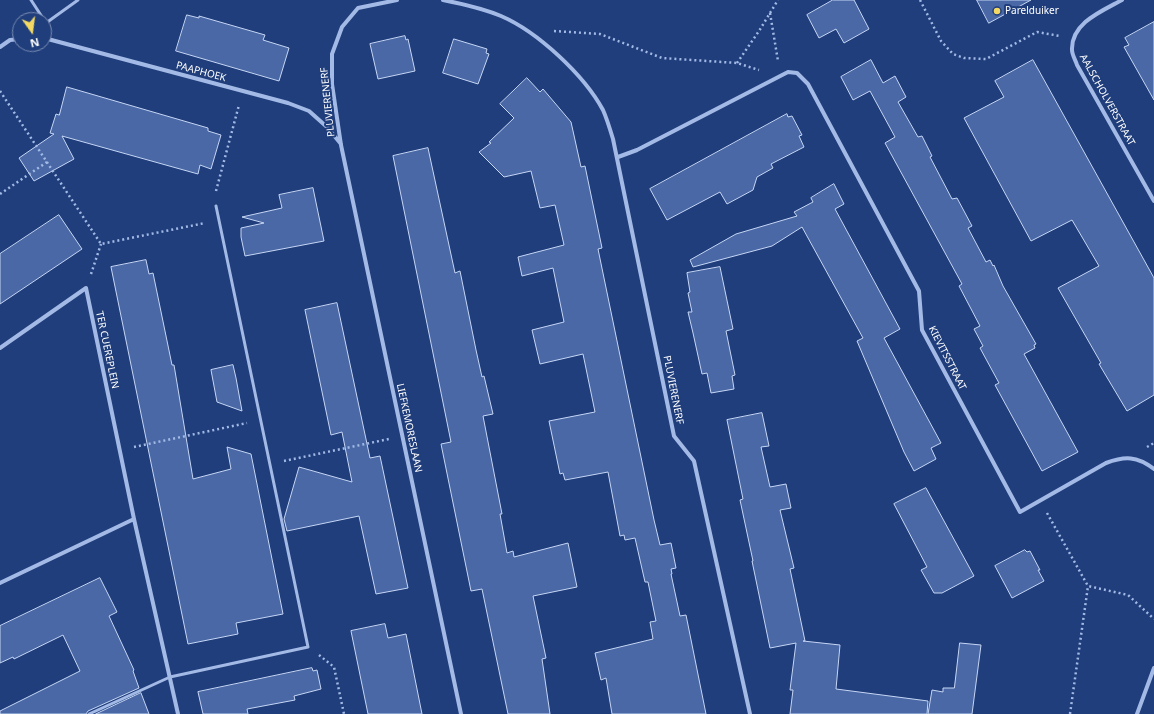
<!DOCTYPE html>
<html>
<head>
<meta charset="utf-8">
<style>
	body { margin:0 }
	#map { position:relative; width:1154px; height:714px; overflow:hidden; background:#203e7c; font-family:"Noto Sans",sans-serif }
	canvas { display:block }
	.north { position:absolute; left:12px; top:12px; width:40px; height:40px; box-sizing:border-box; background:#203e7c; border:1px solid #798bb0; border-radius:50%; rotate:166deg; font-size:11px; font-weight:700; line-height:16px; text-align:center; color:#fff }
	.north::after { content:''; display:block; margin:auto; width:14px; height:18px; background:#f3d964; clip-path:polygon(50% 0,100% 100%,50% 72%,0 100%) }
</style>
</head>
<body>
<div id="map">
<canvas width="1154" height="714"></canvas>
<div class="north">N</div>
</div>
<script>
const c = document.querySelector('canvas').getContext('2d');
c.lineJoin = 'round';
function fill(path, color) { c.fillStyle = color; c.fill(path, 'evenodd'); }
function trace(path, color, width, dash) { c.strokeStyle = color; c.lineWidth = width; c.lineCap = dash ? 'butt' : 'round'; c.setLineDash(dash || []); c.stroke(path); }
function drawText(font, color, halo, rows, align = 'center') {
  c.font = font + ' "Noto Sans",sans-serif'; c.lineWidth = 4; c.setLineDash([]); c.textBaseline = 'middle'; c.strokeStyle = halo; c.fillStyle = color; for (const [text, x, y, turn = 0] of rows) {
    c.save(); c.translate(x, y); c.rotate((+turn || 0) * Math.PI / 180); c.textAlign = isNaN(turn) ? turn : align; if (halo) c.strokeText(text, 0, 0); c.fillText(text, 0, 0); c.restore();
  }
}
const building = new Path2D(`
	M 833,0 L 854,0 L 869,29 L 844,43 L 836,29 L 819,38 L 807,15 Z
	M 977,0 L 1031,0 L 989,23 Z
	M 187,15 L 199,18 L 199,16 L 265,35 L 263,40 L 289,48 L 279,81 L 176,51 Z
	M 1154,22 L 1154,100 L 1124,47 L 1129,45 L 1125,38 Z
	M 405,36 L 406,40 L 408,39 L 415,71 L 378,79 L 370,44 Z
	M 454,39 L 487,49 L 486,53 L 489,54 L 478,84 L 443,73 Z
	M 871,60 L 883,83 L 895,76 L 906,97 L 898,102 L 918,137 L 922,136 L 932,156 L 930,157 L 952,199 L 957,198 L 972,226 L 968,228 L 986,262 L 990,260 L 993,266 L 994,265 L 1003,286 L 1036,344 L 1034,345 L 1035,348 L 1024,354 L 1078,452 L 1042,471 L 995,385 L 999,383 L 980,348 L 983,346 L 974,329 L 980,326 L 959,286 L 962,284 L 885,143 L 895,137 L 870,91 L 853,100 L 841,77 Z
	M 1033,60 L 1154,278 L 1154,395 L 1127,411 L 1099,364 L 1101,363 L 1058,288 L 1099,266 L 1072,220 L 1031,241 L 964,118 L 1004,97 L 995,81 Z
	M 527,78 L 540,92 L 543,89 L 571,122 L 581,167 L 585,166 L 602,248 L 598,249 L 654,520 L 660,545 L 671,543 L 676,568 L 671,569 L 672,574 L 671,574 L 680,616 L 686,615 L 706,714 L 612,714 L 606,678 L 601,680 L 595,653 L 653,639 L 650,622 L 656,621 L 648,582 L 645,582 L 635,538 L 625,540 L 624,535 L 620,536 L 608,472 L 565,480 L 563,473 L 560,474 L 549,421 L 595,412 L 583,354 L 540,364 L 532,330 L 564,322 L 553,268 L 522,276 L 518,257 L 564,245 L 555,205 L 540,208 L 531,171 L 504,177 L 479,152 L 491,143 L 489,142 L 514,118 L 500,104 Z
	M 67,87 L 208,128 L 208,131 L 221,135 L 211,169 L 200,165 L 198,174 L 62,136 L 74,159 L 34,181 L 19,158 L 54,134 L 50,133 L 56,114 L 59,115 Z
	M 787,114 L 788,117 L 792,116 L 802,135 L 799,136 L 804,147 L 771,164 L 773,168 L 757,177 L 753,190 L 727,204 L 720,192 L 667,220 L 650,189 Z
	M 428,148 L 455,273 L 460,271 L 476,350 L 482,377 L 484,376 L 493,414 L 483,416 L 502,514 L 500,514 L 507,553 L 513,551 L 514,557 L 568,543 L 577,587 L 533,596 L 546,658 L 542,659 L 550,714 L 508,714 L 482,589 L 471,591 L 441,444 L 451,442 L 393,156 Z
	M 834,184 L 844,204 L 835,209 L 900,329 L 884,338 L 941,443 L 931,448 L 936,459 L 914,471 L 904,452 L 857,341 L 863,338 L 802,227 L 772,246 L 693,267 L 690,260 L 736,234 L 797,216 L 794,212 L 813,202 L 811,198 Z
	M 313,188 L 324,241 L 245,256 L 241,237 L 241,228 L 264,223 L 242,217 L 282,208 L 279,195 Z
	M 59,215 L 82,249 L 0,304 L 0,254 Z
	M 146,260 L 149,274 L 153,273 L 172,365 L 174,365 L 193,479 L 231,469 L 227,447 L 251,454 L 283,614 L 236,623 L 238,634 L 188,644 L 111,267 Z
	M 720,267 L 733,329 L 726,331 L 735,375 L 732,376 L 734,389 L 711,393 L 707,373 L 702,374 L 693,333 L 688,312 L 692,312 L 688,293 L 690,292 L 687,273 Z
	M 337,303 L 370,458 L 380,456 L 408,588 L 376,594 L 359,516 L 287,531 L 284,519 L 299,467 L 352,482 L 342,432 L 331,435 L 305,310 Z
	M 233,365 L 236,378 L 242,411 L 217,402 L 211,370 Z
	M 762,413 L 769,446 L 761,447 L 770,487 L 786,484 L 791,508 L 780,510 L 794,568 L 790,569 L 805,641 L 803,641 L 840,645 L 836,689 L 928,701 L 927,714 L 790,714 L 793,690 L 790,690 L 796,643 L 770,648 L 752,561 L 753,561 L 740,500 L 743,499 L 727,420 Z
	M 926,488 L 974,576 L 942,593 L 934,593 L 921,570 L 927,567 L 894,504 Z
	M 1025,550 L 1027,552 L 1030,551 L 1040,570 L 1038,570 L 1044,581 L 1012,598 L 995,566 Z
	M 100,578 L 117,612 L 109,616 L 134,670 L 133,671 L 139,688 L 88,711 L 86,714 L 0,714 L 0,711 L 80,671 L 63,635 L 14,659 L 13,657 L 0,663 L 0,626 Z
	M 385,624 L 388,638 L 406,634 L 422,714 L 368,714 L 351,631 Z
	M 960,643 L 981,645 L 972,714 L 928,714 L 932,690 L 943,692 L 943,688 L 954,688 Z
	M 312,668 L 313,671 L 317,670 L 321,689 L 294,696 L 295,700 L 247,709 L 248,714 L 203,714 L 198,692 Z
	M 141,693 L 149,714 L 96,714 Z`);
const path = new Path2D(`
	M 920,0 L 941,41 L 953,54 L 964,58 L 986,59 L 1037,32 L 1060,36
	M 770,13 L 778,61
	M 554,31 L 600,34 L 662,58 L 737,63 L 759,70
	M 737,63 L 759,31 L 778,0
	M 0,91 L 101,244 L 205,223
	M 216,191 L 239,105
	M 0,194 L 47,162
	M 91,274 L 101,244
	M 134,447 L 247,423
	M 1147,447 L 1154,443
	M 284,461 L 389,439
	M 1047,513 L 1088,586 L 1128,595 L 1154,619
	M 319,655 L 334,667 L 344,714
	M 1070,714 L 1088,586`);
const lane = new Path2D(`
	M 31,0 L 46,23
	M 44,28 L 46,23 L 78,0
	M 89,714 L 170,677 L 308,647 L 216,206`);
const street = new Path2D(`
	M 397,0 L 358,8 L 342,27 L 332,54 L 332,84 L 341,145 L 461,714
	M 443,0 C 463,4 482,8 501,16 C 538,32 584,75 603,110 C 607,119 610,129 613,139 L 674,436 L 694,461 L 750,714
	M 1122,0 C 1102,11 1071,23 1072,50 C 1072,55 1076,61 1077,65 L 1154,201
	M 44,38 L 288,103 L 309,111 L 327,127 L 341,144
	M 0,47 L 10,40 L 20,39
	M 618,157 L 637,150 L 788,72 L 797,73 L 808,84 L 919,291 L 922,330 L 1020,512 L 1106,463 C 1125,456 1137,456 1154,469
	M 0,348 L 86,288 L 134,519
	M 0,583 L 134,519 L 178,714
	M 1137,714 L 1154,668`);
const markers = [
	[997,11,4,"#f3d964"]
];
const poiNames = [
	["Parelduiker",1005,11]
];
const streetNames = [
	["PAAPHOEK",201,72,15],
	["AALSCHOLVERSTRAAT",1107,100,61],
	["PLUVIERENERF",328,102,-96],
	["TER CUEREPLEIN",107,350,78],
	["KIEVITSSTRAAT",947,358,63],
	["PLUVIERENERF",673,390,79],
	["LIEFKEMORESLAAN",409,428,78]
];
fill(building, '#4968a5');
trace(building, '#c6d6f5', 1);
trace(path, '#a3bae6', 2.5, [2, 3]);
trace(lane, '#a3bae6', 3);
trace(street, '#a3bae6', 4);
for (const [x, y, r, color] of markers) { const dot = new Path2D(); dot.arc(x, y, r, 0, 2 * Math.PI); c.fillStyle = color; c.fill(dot); trace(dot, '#203e7c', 1.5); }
drawText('10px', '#fff', '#203e7c', poiNames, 'left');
drawText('10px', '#fff', '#203e7c', streetNames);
</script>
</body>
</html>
